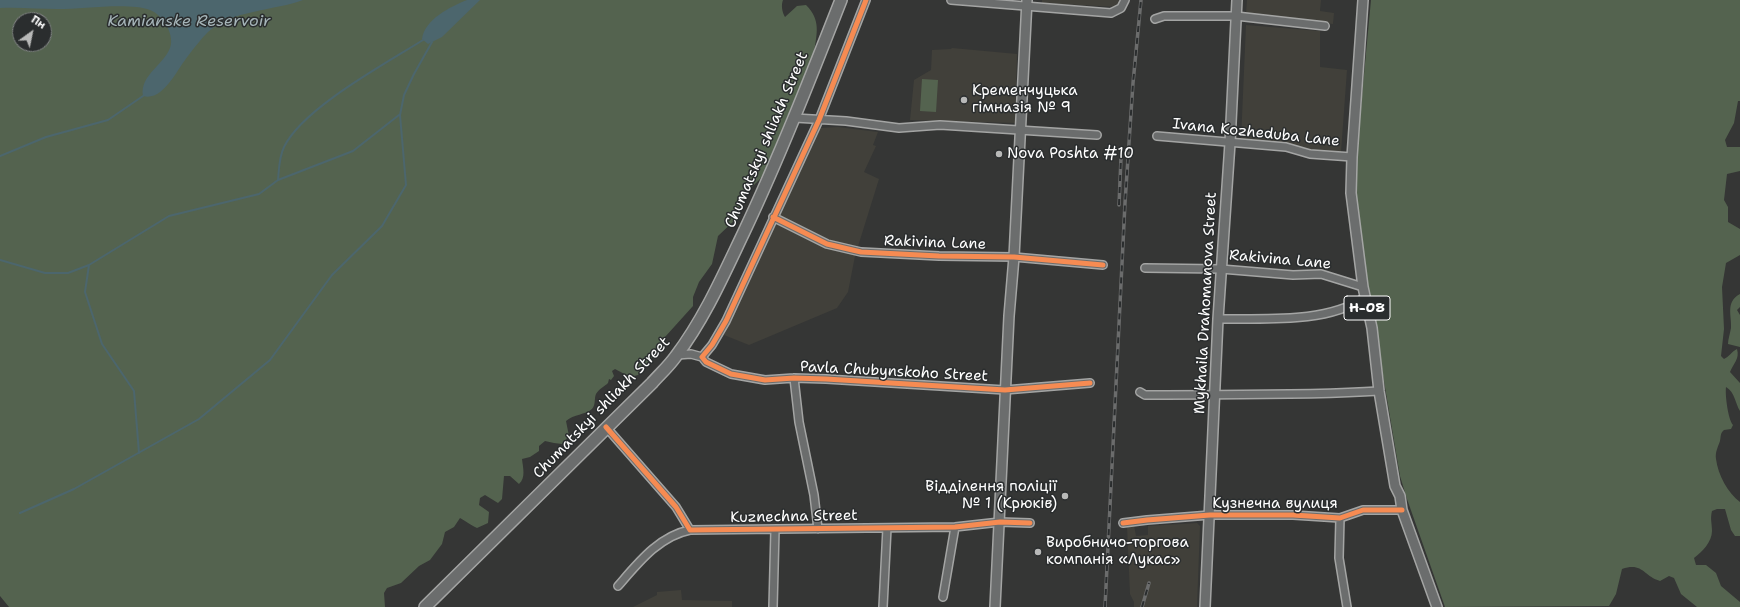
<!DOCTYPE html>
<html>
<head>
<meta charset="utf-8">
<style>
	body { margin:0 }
	#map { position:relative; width:1740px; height:607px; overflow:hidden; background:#353635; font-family:"Shantell Sans",sans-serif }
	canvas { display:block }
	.north { position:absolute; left:12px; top:12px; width:40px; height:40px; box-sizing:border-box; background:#2a2d2e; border:1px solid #7f8182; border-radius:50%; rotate:33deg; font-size:11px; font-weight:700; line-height:16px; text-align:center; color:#fff }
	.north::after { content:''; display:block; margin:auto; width:14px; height:18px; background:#b8b9b8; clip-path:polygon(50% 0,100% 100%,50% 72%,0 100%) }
</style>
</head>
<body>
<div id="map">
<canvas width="1740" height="607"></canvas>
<div class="north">Пн</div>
</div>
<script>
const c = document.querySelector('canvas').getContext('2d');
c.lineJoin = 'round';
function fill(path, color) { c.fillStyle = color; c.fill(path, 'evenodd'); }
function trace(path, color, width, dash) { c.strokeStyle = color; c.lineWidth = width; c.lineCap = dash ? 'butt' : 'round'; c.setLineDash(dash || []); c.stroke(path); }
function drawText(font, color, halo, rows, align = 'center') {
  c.font = font + ' "Shantell Sans",sans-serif'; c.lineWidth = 3; c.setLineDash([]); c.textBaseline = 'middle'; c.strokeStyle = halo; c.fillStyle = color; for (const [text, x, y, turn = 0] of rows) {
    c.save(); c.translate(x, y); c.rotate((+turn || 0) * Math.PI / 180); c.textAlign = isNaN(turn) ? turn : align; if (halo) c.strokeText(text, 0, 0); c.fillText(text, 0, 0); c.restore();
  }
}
const built = new Path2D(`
	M 1042,0 L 1119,0 L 1118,7 L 1042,3 Z
	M 1247,0 L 1321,0 L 1320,11 L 1334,13 L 1333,24 L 1246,14 Z
	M 1246,25 L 1320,31 L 1320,67 L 1347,70 L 1341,152 L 1315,151 L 1299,146 L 1241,140 Z
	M 952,48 L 1017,54 L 1015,123 L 910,120 L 914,80 L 931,70 L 932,50 L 951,49 Z
	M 838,127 L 878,132 L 873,145 L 876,146 L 864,172 L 879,179 L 855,256 L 848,292 L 837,308 L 749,345 L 724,335 L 816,130 L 820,128 Z
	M 1197,523 L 1200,526 L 1197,607 L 1134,607 L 1134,602 L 1130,594 L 1127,526 L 1134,525 L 1136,536 L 1148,535 L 1148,526 Z
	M 681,590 L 682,600 L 732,601 L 732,607 L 633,607 L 657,595 L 657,592 Z`);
const green = new Path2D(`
	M 0,0 L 783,0 C 781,5 782,12 785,17 L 797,6 L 806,5 C 821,20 817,33 814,52 L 764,173 L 760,179 L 742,197 L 740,213 L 738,217 L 718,236 L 712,264 L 699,282 L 693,297 L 693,306 L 665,337 L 661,347 L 638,375 L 630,377 L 615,369 L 612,371 L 614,376 L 611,380 L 609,379 L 608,383 C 605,386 599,389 596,394 C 594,398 596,405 592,409 C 585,415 574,414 566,421 L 569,436 L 562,444 L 554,443 L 545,441 L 539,446 L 539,451 L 530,457 L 522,459 C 523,468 526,478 519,484 L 510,476 L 504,476 L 502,499 L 498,503 L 485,495 L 480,498 L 479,505 L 489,512 L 488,523 L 477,528 C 470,525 466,521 460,518 L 454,527 L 445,532 L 442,544 L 430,560 L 419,566 L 401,583 L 387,588 L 384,593 L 385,607 L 9,607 L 0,596 ZM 20,20 L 44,20 L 44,44 L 20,44 Z
	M 1371,0 L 1740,0 L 1740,101 L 1738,101 L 1734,123 L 1725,140 L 1727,147 L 1740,147 L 1740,171 L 1727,174 L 1724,200 L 1728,207 L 1728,222 L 1740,229 L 1740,255 L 1726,263 L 1722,287 L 1724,329 L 1721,356 L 1724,359 C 1729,357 1731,352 1737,349 C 1740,359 1733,364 1730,372 L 1740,383 L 1740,411 C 1735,403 1735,392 1726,387 C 1725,395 1728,419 1733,425 L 1731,429 L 1724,430 C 1720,433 1721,437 1720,441 C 1718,447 1715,452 1716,459 C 1718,475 1728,493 1740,502 L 1740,536 L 1735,536 L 1731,530 L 1725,509 L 1717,509 L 1712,511 C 1710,519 1712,523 1712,531 C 1712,542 1702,552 1694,558 L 1696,565 L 1706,565 L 1716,573 L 1721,586 L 1740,602 L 1740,607 L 1697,607 L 1681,594 L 1674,578 L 1669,576 L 1660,581 C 1643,576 1643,562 1622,569 L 1616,594 L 1609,606 L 1445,607 L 1407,499 L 1400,476 L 1360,239 L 1355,195 L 1355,170 Z
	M 922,79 L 938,80 L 936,112 L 920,111 Z
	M 1740,294 L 1740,307 L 1737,310 L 1740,315 L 1740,347 L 1728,344 C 1728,339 1730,334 1731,328 C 1732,316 1725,302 1740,294 Z`);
const water = new Path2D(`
	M 0,0 L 303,0 C 273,11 232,10 208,32 C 201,39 194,48 188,56 C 178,68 163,102 143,96 C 139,74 168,63 171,44 C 173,31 161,14 150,10 C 130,2 82,9 58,9 C 39,9 19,7 0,8 Z
	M 467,0 L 480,0 L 442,37 L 428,44 L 422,39 C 425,19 450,7 467,0 Z`);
const stream = new Path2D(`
	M 0,156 L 46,137 L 108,120 L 143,96
	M 278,180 L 353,151 L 399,115
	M 0,260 L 45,273 L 68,273 L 89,265 L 169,216 L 259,194 L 278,180 C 279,169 279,157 284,147 C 303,108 385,64 423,40
	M 89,265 L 85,292 L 102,344 L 134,391 L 139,453
	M 20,513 L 74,489 L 199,419 L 270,360 L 332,275 L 382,226 L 406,185 L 400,115 L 404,95 L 414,74 L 432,42`);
const minor = new Path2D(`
	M 951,0 L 1111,13 L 1121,8 L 1125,0
	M 1155,19 L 1164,16 L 1236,16 L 1325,26
	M 795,118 L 846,121 L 899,128 L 940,125 L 1097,135
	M 1157,136 L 1286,147 L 1310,154 L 1352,157
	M 773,217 L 827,244 L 861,252 L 939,256 L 1014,257 L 1103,265
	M 1145,268 L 1221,269 L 1293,275 L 1321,274 L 1363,287
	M 1218,319 C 1264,318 1325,324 1364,298
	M 677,355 L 691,354 L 702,357
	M 702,357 L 712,345 L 726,321 L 819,120 L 866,0
	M 702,357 L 706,362 L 731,374 L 765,380 L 794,378 L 826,379 L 1005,390 L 1090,383
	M 794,378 L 799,422 L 814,495 L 818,529
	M 1140,392 L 1145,395 C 1223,394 1301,396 1379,391
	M 606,427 L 676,507 L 690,530 L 955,527 L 1000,522 L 1030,523
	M 1340,518 L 1339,558 L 1347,607
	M 1123,523 L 1147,520 L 1210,515 L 1293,515 L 1340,518 L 1363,510 L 1402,510
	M 618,586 C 638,563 659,536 690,530
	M 943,597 L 955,527
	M 773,607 L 775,530
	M 883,607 L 887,528`);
const major = new Path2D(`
	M 1363,0 L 1352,157 L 1351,193 L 1363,287 L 1372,328 L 1379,391 L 1395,486 L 1400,496 L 1402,510 L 1437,607
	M 995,607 L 1009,316 L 1014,257 L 1027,0
	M 1205,607 L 1218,319 L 1230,143 L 1237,0`);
const highway = new Path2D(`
	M 425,607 L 652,383 C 660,374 669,366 676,356 C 704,319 723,276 743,234 C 779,158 810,79 841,0`);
const rail = new Path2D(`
	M 1119,205 L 1121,158
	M 1105,607 L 1125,203 L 1133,83 L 1141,0
	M 1142,607 L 1149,583`);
const cycleway = new Path2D(`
	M 866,0 L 819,120 L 726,321 L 712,345 L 702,357 L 706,362 L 731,374 L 765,380 L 794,378 L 826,379 L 1005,390 L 1090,383
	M 773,217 L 827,244 L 861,252 L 939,256 L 1014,257 L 1103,265
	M 606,427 L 676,507 L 690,530 L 955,527 L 1000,522 L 1030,523
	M 1123,523 L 1147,520 L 1210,515 L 1293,515 L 1340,518 L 1363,510 L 1402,510`);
const markers = [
	[964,100,4,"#b8b9b8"],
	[999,154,4,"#b8b9b8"],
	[1065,496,4,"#b8b9b8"],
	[1038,552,4,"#b8b9b8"]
];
const shields = [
	[1367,308,46]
];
const shieldNames = [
	["Н-08",1367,308]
];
const poiNames = [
	["Кременчуцька",972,91],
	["гімназія № 9",972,108],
	["Nova Poshta #10",1007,154],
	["Відділення поліції",1057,487,"right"],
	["№ 1 (Крюків)",1057,504,"right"],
	["Виробничо-торгова",1046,543],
	["компанія «Лукас»",1046,560]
];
const streetNames = [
	["Ivana Kozheduba Lane",1256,133,6],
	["Chumatskyi shliakh Street",767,140,-67],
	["Rakivina Lane",935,243,2],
	["Rakivina Lane",1280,260,5],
	["Mykhaila Drahomanova Street",1206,303,-87],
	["Pavla Chubynskoho Street",894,372,3],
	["Chumatskyi shliakh Street",602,408,-46],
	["Кузнечна вулиця",1275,504],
	["Kuznechna Street",794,517,-1]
];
const waterNames = [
	["Kamianske Reservoir",189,22]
];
fill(built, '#41403a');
fill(green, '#54634f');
fill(water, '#4c666d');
trace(stream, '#4c666d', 2);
trace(minor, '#a4a5a4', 10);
trace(major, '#a4a5a4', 12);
trace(highway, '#a4a5a4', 14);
trace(minor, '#6b6d6d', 7);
trace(major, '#6b6d6d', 9);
trace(highway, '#6b6d6d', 11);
trace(rail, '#6b6c6c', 3.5);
trace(rail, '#2a2d2e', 2, [6]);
trace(cycleway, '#f68b52', 5);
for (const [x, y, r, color] of markers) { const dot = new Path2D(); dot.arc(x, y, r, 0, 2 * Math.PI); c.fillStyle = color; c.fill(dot); trace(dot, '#2a2d2e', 1.5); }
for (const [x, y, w] of shields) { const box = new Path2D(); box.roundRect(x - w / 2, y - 12, w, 24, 3); c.fillStyle = '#2a2d2e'; c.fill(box); trace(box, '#fff', 1); }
drawText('bold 14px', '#fff', null, shieldNames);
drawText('15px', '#fff', '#2a2d2e', poiNames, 'left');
drawText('15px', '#fff', '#2a2d2e', streetNames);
drawText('italic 16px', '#a6b5b9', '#2a2d2e', waterNames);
</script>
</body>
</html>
